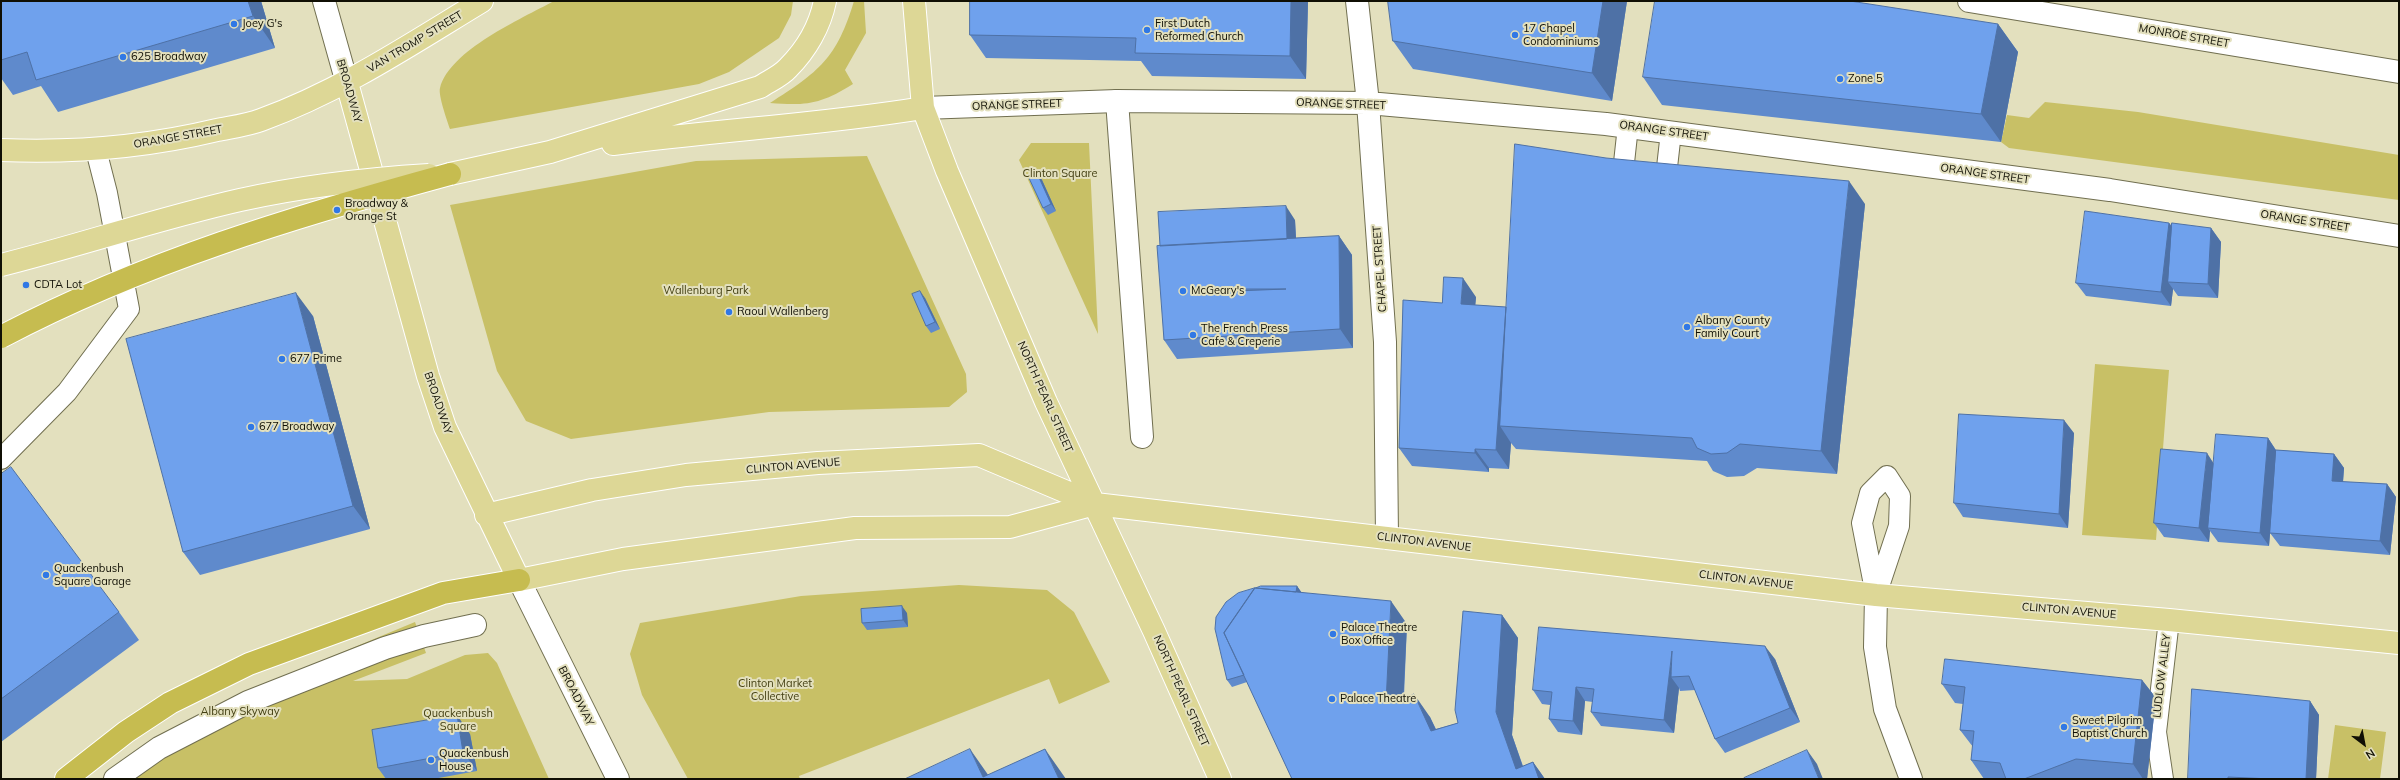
<!DOCTYPE html>
<html>
<head>
<meta charset="utf-8">
<style>
	body { margin:0 }
	#map { position:relative; width:2400px; height:780px; overflow:hidden; background:#e3e0be; font-family:Mulish,sans-serif }
	canvas { display:block }
	.frame { position:absolute; inset:0; border:2px solid #100f04; pointer-events:none }
	.north { position:absolute; left:2344px; top:724px; width:40px; height:40px; -webkit-text-stroke:3px #e3e0be; paint-order:stroke; rotate:148deg; font-size:11px; font-weight:700; line-height:16px; text-align:center; color:#100f04 }
	.north::after { content:''; display:block; margin:auto; width:14px; height:18px; background:#100f04; clip-path:polygon(50% 0,100% 100%,50% 72%,0 100%) }
</style>
</head>
<body>
<div id="map">
<canvas width="2400" height="780"></canvas>
<div class="frame"></div>
<div class="north">N</div>
</div>
<script>
const c = document.querySelector('canvas').getContext('2d');
c.lineJoin = 'round';
function fill(path, color) { c.fillStyle = color; c.fill(path, 'evenodd'); }
function trace(path, color, width, dash) { c.strokeStyle = color; c.lineWidth = width; c.lineCap = dash ? 'butt' : 'round'; c.setLineDash(dash || []); c.stroke(path); }
function drawText(font, color, halo, rows, align = 'center') {
  c.font = font + ' Mulish,sans-serif'; c.lineWidth = 4; c.setLineDash([]); c.textBaseline = 'middle'; c.strokeStyle = halo; c.fillStyle = color; for (const [text, x, y, turn = 0] of rows) {
    c.save(); c.translate(x, y); c.rotate((+turn || 0) * Math.PI / 180); c.textAlign = isNaN(turn) ? turn : align; if (halo) c.strokeText(text, 0, 0); c.fillText(text, 0, 0); c.restore();
  }
}
const green = new Path2D(`
	M 554,1 L 793,1 L 791,15 L 779,38 L 729,72 L 699,84 L 450,129 C 447,120 438,95 440,88 C 450,50 521,19 554,1 Z
	M 854,1 L 864,1 L 866,33 L 845,70 L 853,84 C 821,104 807,106 770,103 C 819,72 837,58 854,1 Z
	M 2045,102 L 2138,112 L 2399,155 L 2399,200 L 2009,148 L 2001,142 L 2007,115 L 2029,118 Z
	M 1031,143 L 1089,143 L 1098,334 L 1019,160 Z
	M 867,156 L 966,374 L 967,392 L 949,407 L 769,412 L 571,439 L 526,421 L 497,371 L 450,205 L 696,161 Z
	M 2095,364 L 2169,370 L 2156,540 L 2082,535 Z
	M 959,585 L 1047,590 L 1074,612 L 1110,682 L 1059,704 L 1049,679 L 799,776 L 800,779 L 688,779 L 642,695 L 630,654 L 640,623 L 801,596 Z
	M 415,622 L 426,653 L 353,681 L 407,679 L 465,655 L 488,653 L 497,663 L 549,779 L 101,779 L 147,746 L 234,697 Z
	M 2335,725 L 2386,732 L 2380,779 L 2328,779 Z`);
const service = new Path2D(`
	M 1622,181 L 1628,126
	M 1665,185 L 1671,132
	M 1,459 L 67,392 L 129,309 L 107,193 L 96,150
	M 1887,476 L 1900,496 L 1899,526 L 1876,595 L 1862,523 L 1870,493 Z
	M 2163,779 L 2156,732 L 2169,620`);
const pedestrian = new Path2D(`
	M 1117,101 L 1142,437
	M 115,779 L 159,748 L 248,702 L 385,648 L 424,636 L 475,625`);
const minor = new Path2D(`
	M 1357,1 L 1368,103 L 1385,342 L 1387,538
	M 1969,1 L 2399,72
	M 923,108 L 1117,101 L 1368,103 L 1606,124 L 2110,190 L 2399,236`);
const tertiary = new Path2D(`
	M 324,1 L 347,83
	M 519,580 L 618,779
	M 1876,595 L 1875,647 L 1885,709 L 1911,779`);
const primary = new Path2D(`
	M 914,1 L 923,108 L 947,171 L 1046,402 L 1154,631 L 1220,779
	M 347,83 L 428,376 L 445,427 L 519,580 L 623,559 L 855,528 L 1010,527 L 1095,504
	M 613,144 C 716,130 820,125 923,108
	M 1,150 C 74,153 146,147 217,130 C 232,127 248,125 261,120 C 341,91 411,44 482,1
	M 450,174 L 550,152 L 760,87 C 769,81 781,76 788,68 C 806,50 820,26 825,1
	M 486,515 L 592,490 L 686,475 L 818,463 L 979,455 L 1095,504 L 1876,595 L 2169,620 L 2399,643`);
const motorway = new Path2D(`
	M 66,779 L 126,732 L 170,703 L 249,664 L 443,593 L 519,580`);
const primaryBridge = new Path2D(`
	M 1,265 C 81,245 160,218 240,200 C 303,186 365,179 429,175`);
const motorwayBridge = new Path2D(`
	M 1,337 C 143,262 296,216 450,174`);
const wall = new Path2D(`
	M 1,1 L 261,1 L 275,48 L 58,112 L 41,86 L 13,95 L 1,78 Z
	M 1308,1 L 1306,79 L 1152,76 L 1141,61 L 986,58 L 970,35 Z
	M 1388,1 L 1627,1 L 1612,101 L 1413,69 L 1393,41 Z
	M 1998,24 L 2018,52 L 2001,142 L 1662,105 L 1643,77 Z
	M 1037,173 L 1042,180 L 1056,211 L 1048,215 L 1043,208 Z
	M 1865,204 L 1837,474 L 1757,468 L 1744,476 L 1727,477 L 1713,471 L 1707,461 L 1516,449 L 1511,443 L 1509,469 L 1489,468 L 1489,472 L 1412,466 L 1399,448 L 1442,303 L 1476,297 L 1475,305 L 1506,307 Z
	M 1295,220 L 1296,238 L 1339,236 L 1352,255 L 1353,348 L 1177,359 L 1164,340 L 1160,246 Z
	M 2169,223 L 2172,226 L 2211,228 L 2221,242 L 2218,298 L 2178,296 L 2173,289 L 2171,306 L 2086,296 L 2076,283 Z
	M 925,298 L 940,329 L 931,333 L 926,326 Z
	M 313,316 L 370,529 L 200,575 L 183,552 Z
	M 2074,433 L 2068,528 L 1963,517 L 1954,503 Z
	M 2268,438 L 2276,450 L 2334,454 L 2344,468 L 2343,482 L 2387,484 L 2396,497 L 2390,555 L 2280,546 L 2270,533 L 2269,546 L 2218,542 L 2210,531 L 2209,542 L 2164,537 L 2154,523 L 2214,463 Z
	M 1,474 L 119,612 L 139,640 L 1,742 Z
	M 1297,586 L 1301,592 L 1407,624 L 1404,697 L 1430,717 L 1436,729 L 1458,723 L 1502,615 L 1518,638 L 1512,735 L 1523,766 L 1533,762 L 1545,779 L 1292,779 L 1247,682 L 1232,687 L 1227,680 Z
	M 907,613 L 908,627 L 867,630 L 862,623 Z
	M 1775,659 L 1800,722 L 1725,753 L 1715,739 L 1695,690 L 1680,691 L 1679,688 L 1674,733 L 1601,726 L 1591,712 L 1593,702 L 1585,701 L 1582,735 L 1558,732 L 1549,719 L 1550,705 L 1542,704 L 1533,690 Z
	M 2142,680 L 2156,698 L 2147,779 L 2103,779 L 2090,778 L 2086,779 L 1984,779 L 1971,760 L 1973,747 L 1960,730 L 1963,704 L 1955,703 L 1942,684 Z
	M 2310,701 L 2319,715 L 2316,779 L 2188,779 Z
	M 470,734 L 477,771 L 433,779 L 386,779 L 378,768 Z`);
const shadedWall = new Path2D(`
	M 248,1 L 261,1 L 275,48 L 253,16 Z
	M 1291,1 L 1308,1 L 1306,79 L 1290,56 Z
	M 1603,1 L 1627,1 L 1612,101 L 1592,73 Z
	M 1998,24 L 2018,52 L 2001,142 L 1981,114 Z
	M 1037,173 L 1042,180 L 1056,211 L 1051,204 Z
	M 1849,181 L 1865,204 L 1837,474 L 1821,451 Z
	M 1286,206 L 1295,220 L 1297,259 L 1287,245 Z
	M 2169,223 L 2178,236 L 2168,282 L 2173,289 L 2171,306 L 2161,292 Z
	M 2211,228 L 2221,242 L 2218,298 L 2208,284 Z
	M 1339,236 L 1352,255 L 1353,348 L 1340,329 Z
	M 1463,278 L 1476,297 L 1474,322 L 1461,304 Z
	M 920,291 L 925,298 L 940,329 L 935,322 Z
	M 296,293 L 313,316 L 370,529 L 353,506 Z
	M 1506,307 L 1500,426 L 1511,443 L 1509,469 L 1496,450 Z
	M 2064,420 L 2074,433 L 2068,528 L 2059,514 Z
	M 2268,438 L 2277,452 L 2269,546 L 2260,533 Z
	M 1475,449 L 1489,468 L 1489,472 L 1475,453 Z
	M 2207,453 L 2216,467 L 2208,528 L 2210,531 L 2209,542 L 2199,528 Z
	M 2334,454 L 2344,468 L 2342,495 L 2332,481 Z
	M 2387,484 L 2396,497 L 2390,555 L 2380,541 Z
	M 1297,586 L 1302,593 L 1292,606 Z
	M 1391,601 L 1407,624 L 1402,726 L 1386,703 Z
	M 902,606 L 907,613 L 908,627 L 903,620 Z
	M 1502,615 L 1518,638 L 1512,735 L 1527,779 L 1516,769 L 1496,712 Z
	M 1765,646 L 1775,659 L 1800,722 L 1790,708 Z
	M 1672,651 L 1671,677 L 1679,688 L 1674,733 L 1664,720 Z
	M 2142,680 L 2156,698 L 2147,779 L 2143,779 L 2133,764 Z
	M 1576,687 L 1585,701 L 1582,735 L 1573,721 Z
	M 1414,694 L 1430,717 L 1447,754 L 1431,731 Z
	M 2310,701 L 2319,715 L 2316,779 L 2306,779 Z
	M 457,715 L 470,734 L 477,771 L 463,752 Z
	M 970,749 L 991,779 L 983,777 Z
	M 1045,749 L 1066,779 L 1059,779 Z
	M 1807,750 L 1817,764 L 1823,779 L 1819,779 Z
	M 1533,762 L 1545,779 L 1539,779 Z`);
const building = new Path2D(`
	M 1,1 L 248,1 L 253,16 L 36,80 L 27,52 L 1,60 Z
	M 970,1 L 1291,1 L 1290,56 L 1135,53 L 1136,38 L 970,35 Z
	M 1388,1 L 1603,1 L 1592,73 L 1393,41 Z
	M 1655,1 L 1850,1 L 1998,24 L 1981,114 L 1643,77 Z
	M 1515,144 L 1606,158 L 1849,181 L 1821,451 L 1740,444 L 1727,453 L 1711,454 L 1697,448 L 1692,438 L 1500,426 Z
	M 1037,173 L 1051,204 L 1043,208 L 1028,176 Z
	M 1286,206 L 1287,239 L 1160,246 L 1158,212 Z
	M 2085,211 L 2169,223 L 2161,292 L 2076,283 Z
	M 2172,223 L 2211,228 L 2208,284 L 2168,282 Z
	M 1339,236 L 1340,329 L 1164,340 L 1157,246 ZM 1247,289 L 1286,289 L 1210,292 Z
	M 1444,277 L 1463,278 L 1461,304 L 1506,307 L 1496,450 L 1475,449 L 1475,453 L 1399,448 L 1403,300 L 1442,303 Z
	M 920,291 L 935,322 L 926,326 L 912,294 Z
	M 296,293 L 353,506 L 183,552 L 126,339 Z
	M 1959,414 L 2064,420 L 2059,514 L 1954,503 Z
	M 2216,434 L 2268,438 L 2260,533 L 2208,528 Z
	M 2161,449 L 2207,453 L 2199,528 L 2154,523 Z
	M 2276,450 L 2334,454 L 2332,481 L 2387,484 L 2380,541 L 2270,533 Z
	M 11,467 L 119,612 L 1,699 L 1,474 Z
	M 1261,586 L 1297,586 L 1296,592 L 1256,588 Z
	M 1255,588 L 1391,601 L 1386,703 L 1414,694 L 1431,731 L 1458,723 L 1455,710 L 1463,611 L 1502,615 L 1496,712 L 1516,769 L 1533,762 L 1539,779 L 1292,779 L 1224,633 Z
	M 1255,588 L 1224,633 L 1244,675 L 1227,680 L 1215,629 L 1216,617 L 1226,602 L 1238,593 Z
	M 902,606 L 903,620 L 862,623 L 861,609 Z
	M 1539,627 L 1765,646 L 1790,708 L 1715,739 L 1689,676 L 1671,677 L 1672,651 L 1664,720 L 1591,712 L 1594,689 L 1576,687 L 1573,721 L 1549,719 L 1552,692 L 1533,690 Z
	M 1945,659 L 2142,680 L 2133,764 L 2076,759 L 2024,779 L 2006,779 L 2000,763 L 1971,760 L 1974,731 L 1960,730 L 1965,687 L 1942,684 Z
	M 2192,689 L 2310,701 L 2306,779 L 2271,779 L 2228,777 L 2228,779 L 2188,779 Z
	M 457,715 L 463,752 L 378,768 L 372,730 Z
	M 970,749 L 983,777 L 1045,749 L 1059,779 L 905,779 Z
	M 1807,750 L 1819,779 L 1744,779 L 1744,778 Z`);
const markers = [
	[234,24,4,"#3078e5"],
	[1147,30,4,"#3078e5"],
	[1515,35,4,"#3078e5"],
	[123,57,4,"#3078e5"],
	[1840,79,4,"#3078e5"],
	[337,210,4,"#3078e5"],
	[26,285,4,"#3078e5"],
	[1183,291,4,"#3078e5"],
	[729,312,4,"#3078e5"],
	[1687,327,4,"#3078e5"],
	[1193,335,4,"#3078e5"],
	[282,359,4,"#3078e5"],
	[251,427,4,"#3078e5"],
	[46,575,4,"#3078e5"],
	[1333,634,4,"#3078e5"],
	[1332,699,4,"#3078e5"],
	[2064,727,4,"#3078e5"],
	[431,760,4,"#3078e5"]
];
const poiNames = [
	["Joey G's",242,24],
	["First Dutch",1155,24],
	["Reformed Church",1155,37],
	["17 Chapel",1523,29],
	["Condominiums",1523,42],
	["625 Broadway",131,57],
	["Zone 5",1848,79],
	["Broadway &",345,204],
	["Orange St",345,217],
	["CDTA Lot",34,285],
	["McGeary's",1191,291],
	["Raoul Wallenberg",737,312],
	["Albany County",1695,321],
	["Family Court",1695,334],
	["The French Press",1201,329],
	["Cafe & Creperie",1201,342],
	["677 Prime",290,359],
	["677 Broadway",259,427],
	["Quackenbush",54,569],
	["Square Garage",54,582],
	["Palace Theatre",1341,628],
	["Box Office",1341,641],
	["Palace Theatre",1340,699],
	["Sweet Pilgrim",2072,721],
	["Baptist Church",2072,734],
	["Quackenbush",439,754],
	["House",439,767]
];
const streetNames = [
	["MONROE STREET",2184,36,10],
	["VAN TROMP STREET",415,42,-31],
	["BROADWAY",349,91,74],
	["ORANGE STREET",1341,104,2],
	["ORANGE STREET",1017,105,-2],
	["ORANGE STREET",1664,131,8],
	["ORANGE STREET",178,137,-10],
	["ORANGE STREET",1985,174,8],
	["ORANGE STREET",2305,221,9],
	["CHAPEL STREET",1380,269,-94],
	["NORTH PEARL STREET",1045,397,66],
	["BROADWAY",438,403,71],
	["CLINTON AVENUE",793,466,-5],
	["CLINTON AVENUE",1424,542,7],
	["CLINTON AVENUE",1746,580,7],
	["CLINTON AVENUE",2069,611,5],
	["LUDLOW ALLEY",2162,676,-83],
	["NORTH PEARL STREET",1181,691,66],
	["BROADWAY",576,696,63]
];
const parkNames = [
	["Clinton Square",1060,174],
	["Wallenburg Park",706,291],
	["Clinton Market",775,684],
	["Collective",775,697],
	["Albany Skyway",240,712],
	["Quackenbush",458,714],
	["Square",458,727]
];
fill(green, '#c8c066');
trace(service, '#716f50', 22);
trace(pedestrian, '#716f50', 24);
trace(minor, '#716f50', 24);
trace(tertiary, '#716f50', 24);
trace(primary, '#fff', 24);
trace(motorway, '#fff', 24);
trace(service, '#fff', 20);
trace(pedestrian, '#fff', 22);
trace(minor, '#fff', 22);
trace(tertiary, '#fff', 22);
trace(primary, '#ddd796', 22);
trace(motorway, '#c6bc50', 22);
trace(primaryBridge, '#fff', 24, []);
trace(motorwayBridge, '#fff', 24, []);
trace(primaryBridge, '#ddd796', 22);
trace(motorwayBridge, '#c6bc50', 22);
fill(wall, '#5f8acc');
fill(shadedWall, '#4e71a6');
fill(building, '#6fa1ed');
trace(building, '#4e71a6', 1);
for (const [x, y, r, color] of markers) { const dot = new Path2D(); dot.arc(x, y, r, 0, 2 * Math.PI); c.fillStyle = color; c.fill(dot); trace(dot, '#e3e0be', 1.5); }
drawText('11px', '#100f04', '#e3e0be', poiNames, 'left');
drawText('11px', '#100f04', '#e3e0be', streetNames);
drawText('11px', '#444014', '#e3e0be', parkNames);
</script>
</body>
</html>
